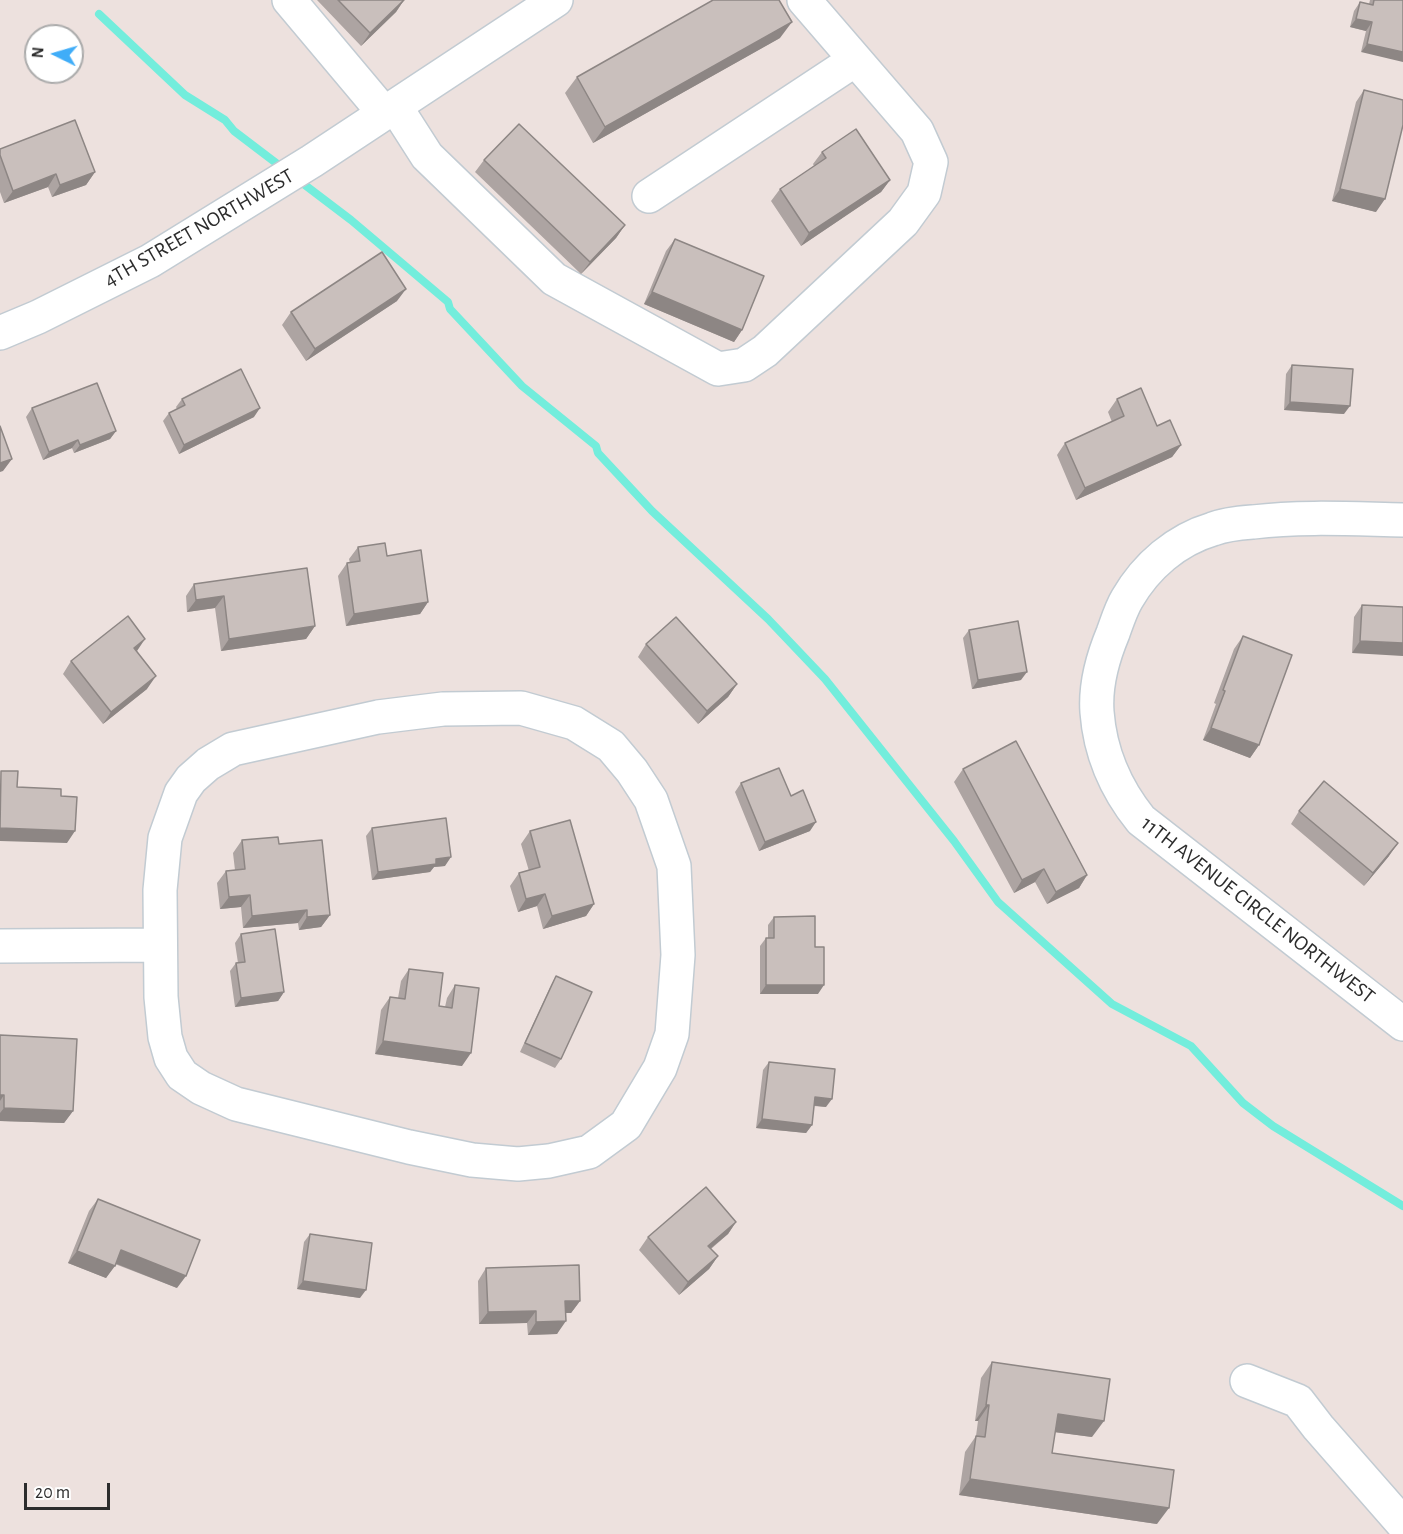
<!DOCTYPE html>
<html>
<head>
<meta charset="utf-8">
<style>
	body { margin:0 }
	#map { position:relative; width:1403px; height:1534px; overflow:hidden; background:#ede1de; font-family:"Alegreya Sans",sans-serif }
	canvas { display:block }
	.north { position:absolute; left:24px; top:24px; width:60px; height:60px; box-sizing:border-box; background:#fff; border:2px solid #ababab; border-radius:50%; rotate:275deg; font-size:16px; font-weight:700; line-height:24px; text-align:center; color:#2c2c2c }
	.north::after { content:''; display:block; margin:auto; width:21px; height:27px; background:#40adf8; clip-path:polygon(50% 0,100% 100%,50% 72%,0 100%) }
	.scale { position:absolute; left:24px; top:1483px; width:86px; height:27px; box-sizing:border-box; border:3px solid #2c2c2c; border-top:0; padding-left:8px; font-size:18px; line-height:21px; white-space:nowrap; color:#2c2c2c; -webkit-text-stroke:4px #fff; paint-order:stroke }
</style>
</head>
<body>
<div id="map">
<canvas width="1403" height="1534"></canvas>
<div class="north">N</div>
<div class="scale">20 m</div>
</div>
<script>
const c = document.querySelector('canvas').getContext('2d');
c.lineJoin = 'round';
function trace(path, color, width, dash) { c.strokeStyle = color; c.lineWidth = width; c.lineCap = dash ? 'butt' : 'round'; c.setLineDash(dash || []); c.stroke(path); }
function fill(path, color) { c.fillStyle = color; c.fill(path, 'evenodd'); }
function drawText(font, color, halo, rows, align = 'center') {
  c.font = font + ' "Alegreya Sans",sans-serif'; c.lineWidth = 4.5; c.setLineDash([]); c.textBaseline = 'middle'; c.strokeStyle = halo; c.fillStyle = color; for (const [text, x, y, turn = 0] of rows) {
    c.save(); c.translate(x, y); c.rotate((+turn || 0) * Math.PI / 180); c.textAlign = isNaN(turn) ? turn : align; if (halo) c.strokeText(text, 0, 0); c.fillText(text, 0, 0); c.restore();
  }
}
const stream = new Path2D(`
	M 99,14 L 185,95 L 225,120 L 234,131 L 284,169
	M 297,179 L 351,220 L 448,302 L 450,309 L 522,386 L 596,446 L 598,453 L 652,511 L 768,619 L 825,679 L 954,841 L 998,902 L 1112,1004 L 1191,1046 L 1243,1103 L 1273,1126 L 1403,1206`);
const minor = new Path2D(`
	M 289,0 L 384,113
	M 395,106 L 427,156 L 554,279 L 718,369 L 744,365 L 765,351 L 903,222 L 924,193 L 931,162 L 917,131 L 804,0
	M 649,196 L 855,60
	M 0,333 L 38,317 L 150,261 L 312,161 L 556,0
	M 1403,520 C 1353,519 1303,516 1253,522 C 1240,523 1226,524 1213,529 C 1176,540 1146,566 1127,599 C 1121,609 1117,622 1113,633 C 1103,657 1095,685 1097,712 C 1100,752 1116,789 1141,820 L 1403,1024
	M 521,708 L 574,723 L 611,746 L 632,771 L 651,800 L 674,866 L 678,955 L 672,1034 L 660,1068 L 626,1125 L 589,1152 L 549,1161 L 518,1164 L 472,1160 L 409,1147 L 236,1104 L 201,1088 L 182,1075 L 171,1058 L 165,1037 L 161,997 L 160,890 L 165,838 L 181,793 L 191,779 L 208,764 L 233,749 L 378,717 L 443,709 Z
	M 0,946 L 159,945
	M 1247,1381 L 1298,1401 L 1318,1427 L 1403,1524`);
const wall = new Path2D(`
	M 317,0 L 404,0 L 396,12 L 361,46 Z
	M 1370,0 L 1403,0 L 1361,52 L 1366,31 L 1350,27 L 1354,11 L 1360,2 L 1369,4 Z
	M 780,38 L 593,143 L 565,93 L 577,77 Z
	M 1364,90 L 1376,212 L 1332,201 L 1356,102 Z
	M 0,149 L 95,172 L 86,185 L 52,197 L 48,187 L 4,203 L 0,192 Z
	M 822,152 L 890,180 L 881,192 L 801,246 L 771,201 L 780,189 L 814,166 L 813,164 Z
	M 484,160 L 625,225 L 616,238 L 581,274 L 475,172 Z
	M 675,239 L 742,330 L 734,342 L 644,304 L 666,251 Z
	M 397,301 L 306,361 L 282,325 L 291,312 Z
	M 1292,365 L 1344,414 L 1284,410 L 1286,374 Z
	M 182,399 L 254,417 L 179,454 L 163,421 L 169,413 L 177,409 L 176,407 Z
	M 1117,399 L 1157,426 L 1181,445 L 1172,457 L 1076,500 L 1057,455 L 1065,443 L 1112,422 L 1108,412 Z
	M 32,408 L 116,431 L 110,439 L 74,453 L 72,448 L 43,460 L 26,417 Z
	M 358,547 L 387,556 L 428,602 L 420,614 L 346,626 L 338,576 L 347,563 L 350,563 L 349,559 Z
	M 194,584 L 315,626 L 306,639 L 221,651 L 215,608 L 187,612 L 186,596 Z
	M 1362,605 L 1403,607 L 1352,653 L 1354,617 Z
	M 969,630 L 1021,680 L 972,689 L 963,638 Z
	M 1243,636 L 1259,745 L 1250,758 L 1203,740 L 1216,704 L 1214,703 L 1234,649 Z
	M 646,644 L 737,684 L 728,697 L 698,724 L 638,657 Z
	M 136,651 L 147,689 L 103,724 L 63,674 L 71,661 Z
	M 963,769 L 1087,875 L 1079,888 L 1047,904 L 1035,882 L 1014,893 L 954,782 Z
	M 741,783 L 791,796 L 810,831 L 759,851 L 735,792 Z
	M 1299,811 L 1389,856 L 1364,886 L 1291,824 Z
	M 372,828 L 445,866 L 434,867 L 430,872 L 372,880 L 366,836 Z
	M 530,831 L 594,904 L 586,916 L 543,929 L 537,906 L 518,912 L 510,886 L 519,873 L 529,871 L 521,844 Z
	M 242,840 L 279,844 L 330,915 L 321,927 L 299,930 L 298,923 L 243,928 L 241,907 L 220,909 L 217,883 L 226,871 L 235,870 L 233,853 Z
	M 774,917 L 815,947 L 818,994 L 760,994 L 760,946 L 766,938 L 768,938 L 768,925 Z
	M 241,934 L 284,992 L 278,1001 L 235,1007 L 230,971 L 236,963 L 238,963 L 235,943 Z
	M 409,969 L 439,1006 L 445,1007 L 447,998 L 455,985 L 462,1066 L 375,1054 L 381,1010 L 390,997 L 398,998 L 401,981 Z
	M 556,976 L 561,1059 L 555,1068 L 520,1052 L 551,985 Z
	M 0,1035 L 73,1111 L 64,1123 L 0,1121 Z
	M 769,1062 L 826,1107 L 814,1106 L 812,1125 L 806,1133 L 756,1128 L 763,1070 Z
	M 98,1199 L 177,1288 L 115,1264 L 106,1278 L 68,1263 L 89,1211 Z
	M 736,1222 L 728,1234 L 711,1249 L 718,1256 L 709,1269 L 679,1295 L 639,1250 L 648,1237 Z
	M 310,1234 L 360,1298 L 297,1289 L 304,1242 Z
	M 486,1268 L 580,1301 L 571,1313 L 566,1313 L 557,1334 L 528,1335 L 527,1323 L 479,1324 L 478,1281 Z
	M 992,1362 L 1092,1437 L 1055,1432 L 1052,1453 L 1157,1524 L 959,1495 L 965,1452 L 976,1436 L 978,1421 L 975,1421 L 981,1378 Z`);
const shadedWall = new Path2D(`
	M 404,0 L 396,12 L 361,46 L 370,33 Z
	M 1356,19 L 1372,22 L 1366,31 L 1350,27 Z
	M 792,22 L 780,38 L 593,143 L 605,127 Z
	M 1367,44 L 1403,52 L 1403,62 L 1361,52 Z
	M 95,172 L 86,185 L 52,197 L 60,185 Z
	M 56,174 L 48,187 L 4,203 L 13,191 Z
	M 890,180 L 881,192 L 801,246 L 809,233 Z
	M 1340,189 L 1385,199 L 1376,212 L 1332,201 Z
	M 625,225 L 616,238 L 581,274 L 590,262 Z
	M 406,289 L 397,301 L 306,361 L 315,349 Z
	M 652,292 L 742,330 L 734,342 L 644,304 Z
	M 1290,402 L 1350,406 L 1344,414 L 1284,410 Z
	M 260,408 L 254,417 L 179,454 L 184,445 Z
	M 116,431 L 110,439 L 74,453 L 80,445 Z
	M 78,440 L 72,448 L 43,460 L 49,452 Z
	M 1181,445 L 1172,457 L 1076,500 L 1085,488 Z
	M 12,459 L 3,471 L 0,472 L 0,463 Z
	M 224,596 L 215,608 L 187,612 L 196,600 Z
	M 428,602 L 420,614 L 346,626 L 354,614 Z
	M 315,626 L 306,639 L 221,651 L 229,639 Z
	M 145,639 L 137,651 L 125,661 L 134,648 Z
	M 1360,641 L 1403,643 L 1403,656 L 1352,653 Z
	M 1027,672 L 1021,680 L 972,689 L 978,680 Z
	M 156,676 L 147,689 L 103,724 L 111,712 Z
	M 737,684 L 728,697 L 698,724 L 707,711 Z
	M 1211,728 L 1259,745 L 1250,758 L 1203,740 Z
	M 816,822 L 810,831 L 759,851 L 765,842 Z
	M 0,828 L 75,831 L 67,843 L 0,841 Z
	M 1398,843 L 1389,856 L 1364,886 L 1373,873 Z
	M 451,857 L 445,866 L 434,867 L 430,872 L 372,880 L 378,872 L 436,859 Z
	M 1044,869 L 1035,882 L 1014,893 L 1022,880 Z
	M 1087,875 L 1079,888 L 1047,904 L 1056,892 Z
	M 545,894 L 537,906 L 518,912 L 526,899 Z
	M 250,895 L 241,907 L 220,909 L 229,897 Z
	M 594,904 L 586,916 L 543,929 L 552,916 Z
	M 307,910 L 298,923 L 243,928 L 252,916 Z
	M 330,915 L 321,927 L 299,930 L 307,917 Z
	M 766,985 L 824,985 L 818,994 L 760,994 Z
	M 284,992 L 278,1001 L 235,1007 L 241,998 Z
	M 383,1041 L 471,1053 L 462,1066 L 375,1054 Z
	M 0,1095 L 4,1095 L 0,1101 Z
	M 815,1097 L 832,1099 L 826,1107 L 809,1105 Z
	M 4,1108 L 73,1111 L 64,1123 L 0,1121 L 0,1113 Z
	M 762,1119 L 812,1125 L 806,1133 L 756,1128 Z
	M 736,1222 L 728,1234 L 699,1258 L 708,1246 Z
	M 121,1250 L 186,1276 L 177,1288 L 112,1262 Z
	M 77,1251 L 115,1266 L 106,1278 L 68,1263 Z
	M 718,1256 L 709,1269 L 679,1295 L 688,1282 Z
	M 303,1281 L 366,1290 L 360,1298 L 297,1289 Z
	M 565,1301 L 580,1301 L 571,1313 L 556,1313 Z
	M 536,1311 L 527,1323 L 479,1324 L 488,1312 Z
	M 566,1321 L 557,1334 L 528,1335 L 536,1322 Z
	M 986,1405 L 989,1405 L 978,1421 L 975,1421 Z
	M 1058,1414 L 1104,1421 L 1092,1437 L 1046,1431 Z
	M 970,1479 L 1169,1508 L 1157,1524 L 959,1495 Z`);
const building = new Path2D(`
	M 338,0 L 404,0 L 370,33 Z
	M 713,0 L 779,0 L 792,22 L 605,127 L 577,77 Z
	M 1374,0 L 1403,0 L 1403,52 L 1367,44 L 1372,22 L 1356,19 L 1360,2 L 1373,5 Z
	M 1364,90 L 1403,100 L 1403,125 L 1385,199 L 1340,189 Z
	M 75,120 L 95,172 L 60,185 L 56,174 L 13,191 L 0,155 L 0,149 Z
	M 519,124 L 625,225 L 590,262 L 484,160 Z
	M 856,129 L 890,180 L 809,233 L 780,189 L 826,158 L 822,152 Z
	M 675,239 L 764,276 L 742,330 L 652,292 Z
	M 382,252 L 406,289 L 315,349 L 291,312 Z
	M 1292,365 L 1353,369 L 1350,406 L 1290,402 Z
	M 241,369 L 260,408 L 184,445 L 169,413 L 185,405 L 182,399 Z
	M 97,383 L 116,431 L 80,445 L 78,440 L 49,452 L 32,408 Z
	M 1141,388 L 1157,426 L 1170,420 L 1181,445 L 1085,488 L 1065,443 L 1124,416 L 1117,399 Z
	M 0,426 L 12,459 L 0,463 Z
	M 385,543 L 387,556 L 421,550 L 428,602 L 354,614 L 347,563 L 360,561 L 358,547 Z
	M 307,568 L 315,626 L 229,639 L 224,596 L 196,600 L 194,584 Z
	M 1362,605 L 1403,607 L 1403,643 L 1360,641 Z
	M 128,616 L 145,639 L 134,648 L 156,676 L 111,712 L 71,661 Z
	M 676,617 L 737,684 L 707,711 L 646,644 Z
	M 1018,621 L 1027,672 L 978,680 L 969,630 Z
	M 1243,636 L 1292,655 L 1259,745 L 1211,728 L 1225,691 L 1223,690 Z
	M 1016,741 L 1087,875 L 1056,892 L 1044,869 L 1022,880 L 963,769 Z
	M 779,768 L 791,796 L 803,790 L 816,822 L 765,842 L 741,783 Z
	M 1,771 L 18,771 L 17,787 L 61,789 L 61,796 L 77,797 L 75,831 L 0,828 Z
	M 1324,781 L 1398,843 L 1373,873 L 1299,811 Z
	M 446,818 L 451,857 L 436,859 L 436,864 L 378,872 L 372,828 Z
	M 570,820 L 594,904 L 552,916 L 545,894 L 526,899 L 519,873 L 540,867 L 530,831 Z
	M 278,837 L 279,844 L 322,840 L 330,915 L 307,917 L 307,910 L 252,916 L 250,895 L 229,897 L 226,871 L 245,869 L 242,840 Z
	M 815,916 L 815,947 L 824,947 L 824,985 L 766,985 L 766,938 L 774,938 L 774,917 Z
	M 275,929 L 284,992 L 241,998 L 236,963 L 245,962 L 241,934 Z
	M 409,969 L 443,973 L 439,1006 L 452,1008 L 455,985 L 479,988 L 471,1053 L 383,1041 L 390,997 L 405,999 Z
	M 556,976 L 592,992 L 561,1059 L 525,1043 Z
	M 0,1035 L 77,1039 L 73,1111 L 4,1108 L 4,1095 L 0,1095 Z
	M 769,1062 L 835,1069 L 832,1099 L 815,1097 L 812,1125 L 762,1119 Z
	M 706,1187 L 736,1222 L 708,1246 L 718,1256 L 688,1282 L 648,1237 Z
	M 98,1199 L 200,1240 L 186,1276 L 121,1250 L 115,1266 L 77,1251 Z
	M 310,1234 L 372,1243 L 366,1290 L 303,1281 Z
	M 579,1265 L 580,1301 L 565,1301 L 566,1321 L 536,1322 L 536,1311 L 488,1312 L 486,1268 Z
	M 992,1362 L 1110,1379 L 1104,1421 L 1058,1414 L 1052,1453 L 1174,1470 L 1169,1508 L 970,1479 L 976,1436 L 985,1437 L 989,1405 L 986,1405 Z`);
const streetNames = [
	["4TH STREET NORTHWEST",199,228,-30],
	["11TH AVENUE CIRCLE NORTHWEST",1258,910,38]
];
trace(stream, '#73eddc', 8);
trace(minor, '#c2cbd2', 36);
trace(minor, '#fff', 33);
fill(wall, '#ada4a2');
fill(shadedWall, '#8d8684');
fill(building, '#c9bfbc');
trace(building, '#8d8684', 1.5);
drawText('21px', '#2c2c2c', '#fff', streetNames);
</script>
</body>
</html>
